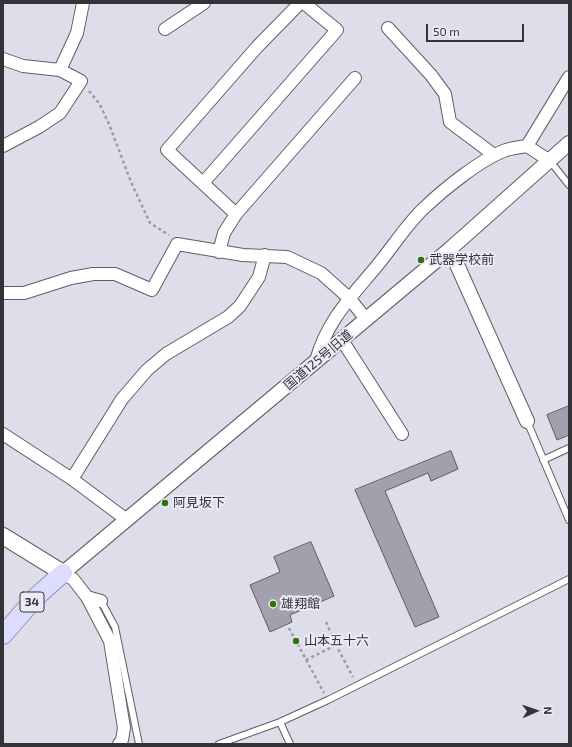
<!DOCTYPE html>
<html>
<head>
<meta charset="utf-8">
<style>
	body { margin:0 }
	#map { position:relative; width:572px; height:747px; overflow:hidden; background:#deddea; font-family:"Exo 2",sans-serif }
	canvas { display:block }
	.frame { position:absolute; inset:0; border:4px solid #343438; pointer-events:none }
	.north { position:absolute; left:516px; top:691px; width:40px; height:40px; -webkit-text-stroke:3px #ebebf7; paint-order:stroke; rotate:88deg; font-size:11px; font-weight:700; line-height:16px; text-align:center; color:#343438 }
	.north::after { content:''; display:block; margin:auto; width:14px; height:18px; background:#343438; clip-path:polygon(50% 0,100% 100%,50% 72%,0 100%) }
	.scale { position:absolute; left:426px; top:24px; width:98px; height:18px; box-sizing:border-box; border:2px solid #343438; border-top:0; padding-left:5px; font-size:12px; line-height:14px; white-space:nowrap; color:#343438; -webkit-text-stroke:3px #ebebf7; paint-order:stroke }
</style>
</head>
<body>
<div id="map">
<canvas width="572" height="747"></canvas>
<div class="frame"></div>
<div class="north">N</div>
<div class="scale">50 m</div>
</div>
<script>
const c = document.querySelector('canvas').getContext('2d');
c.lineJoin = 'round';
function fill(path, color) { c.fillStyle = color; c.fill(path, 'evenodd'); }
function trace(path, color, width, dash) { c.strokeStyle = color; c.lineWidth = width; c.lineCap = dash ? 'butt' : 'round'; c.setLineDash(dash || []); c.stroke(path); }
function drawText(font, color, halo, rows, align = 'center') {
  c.font = font + ' "Exo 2","Noto Sans JP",sans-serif'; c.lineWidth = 4; c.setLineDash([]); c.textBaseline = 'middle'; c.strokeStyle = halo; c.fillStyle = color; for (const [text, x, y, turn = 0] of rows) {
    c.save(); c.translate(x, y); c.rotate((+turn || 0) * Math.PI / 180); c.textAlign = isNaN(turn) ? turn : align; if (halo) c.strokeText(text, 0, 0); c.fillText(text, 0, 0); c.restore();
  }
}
const building = new Path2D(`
	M 569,406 L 569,435 L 557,440 L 547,415 Z
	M 451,451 L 458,469 L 431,481 L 428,473 L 385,491 L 439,617 L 415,627 L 355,490 Z
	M 311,542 L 334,596 L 290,615 L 292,622 L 270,632 L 250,585 L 280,572 L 274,557 Z`);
const path = new Path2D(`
	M 89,91 L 99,103 L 109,124 L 131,182 L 150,223 L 169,235
	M 326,622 L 336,645 L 353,677
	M 289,628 L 324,693
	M 306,660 L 336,645`);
const service = new Path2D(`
	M 550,161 L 569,185
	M 527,421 L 569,520
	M 543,460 L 569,448
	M 101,601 L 115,627 L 139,744
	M 280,722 L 290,744
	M 219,744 L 280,722 L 328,700 L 569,579`);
const minor = new Path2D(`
	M 388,28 L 431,75 L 445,94 L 450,122 L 494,155
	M 165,29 L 204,3
	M 3,59 L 23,66 L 60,70
	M 3,146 L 39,127 L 60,113 L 81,81 L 60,70 L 77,33 L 83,3
	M 527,146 L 550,161
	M 203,183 L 337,30 L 304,3
	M 236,214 L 355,78
	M 219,252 L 224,233 L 236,214 L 167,150 L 257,47 L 300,3
	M 3,293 L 24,293 L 71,278 L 93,274 L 115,274 L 152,290 L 177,244 L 243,255 L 287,257 L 321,273 L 349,298 L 366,319
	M 342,340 L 402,434
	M 316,361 C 326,322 351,297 376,267 C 392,248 406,225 424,208 C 444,189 481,159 506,150 C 513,148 520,147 527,146 L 569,77
	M 3,434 L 72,479 L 127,520
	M 72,479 L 122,399 L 147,370 L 166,354 L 228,317 L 240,306 L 259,277 L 265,255
	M 63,573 L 73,579 L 87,597 L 110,641 L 124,728 L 122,740 L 119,744
	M 87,597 L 101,601`);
const tertiary = new Path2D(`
	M 450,249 L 527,421
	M 63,573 L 450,249 L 569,143`);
const secondary = new Path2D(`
	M 3,536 L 63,573`);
const primary = new Path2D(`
	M 3,635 L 36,597 L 63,573`);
const markers = [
	[421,260,4,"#32720c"],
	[165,503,4,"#32720c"],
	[273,604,4,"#32720c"],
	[296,641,4,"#32720c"]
];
const shields = [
	[32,602,24]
];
const shieldNames = [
	["34",32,602]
];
const poiNames = [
	["武器学校前",429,260],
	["阿見坂下",173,503],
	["雄翔館",281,604],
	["山本五十六",304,641]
];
const streetNames = [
	["国道125号旧道",318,360,-40]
];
fill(building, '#a1a0ac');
trace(building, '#5b5b65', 1);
trace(service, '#5e5e68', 8);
trace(minor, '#5e5e68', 14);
trace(tertiary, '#5e5e68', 16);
trace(secondary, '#5e5e68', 18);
trace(primary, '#9492b8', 20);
trace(path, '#9c9ba5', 2.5, [3, 3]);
trace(service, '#fff', 6);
trace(minor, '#fff', 12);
trace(tertiary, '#fff', 14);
trace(secondary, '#fff', 16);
trace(primary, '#dddcfe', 18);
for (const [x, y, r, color] of markers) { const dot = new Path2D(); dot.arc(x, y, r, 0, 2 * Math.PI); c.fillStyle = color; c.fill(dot); trace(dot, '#ebebf7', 1.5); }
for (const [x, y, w] of shields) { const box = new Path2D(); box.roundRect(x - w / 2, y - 10, w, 20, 3); c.fillStyle = '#ebebf7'; c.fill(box); trace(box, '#343438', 1); }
drawText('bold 12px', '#343438', null, shieldNames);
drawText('13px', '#343438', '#ebebf7', poiNames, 'left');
drawText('13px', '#343438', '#ebebf7', streetNames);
</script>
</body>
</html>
